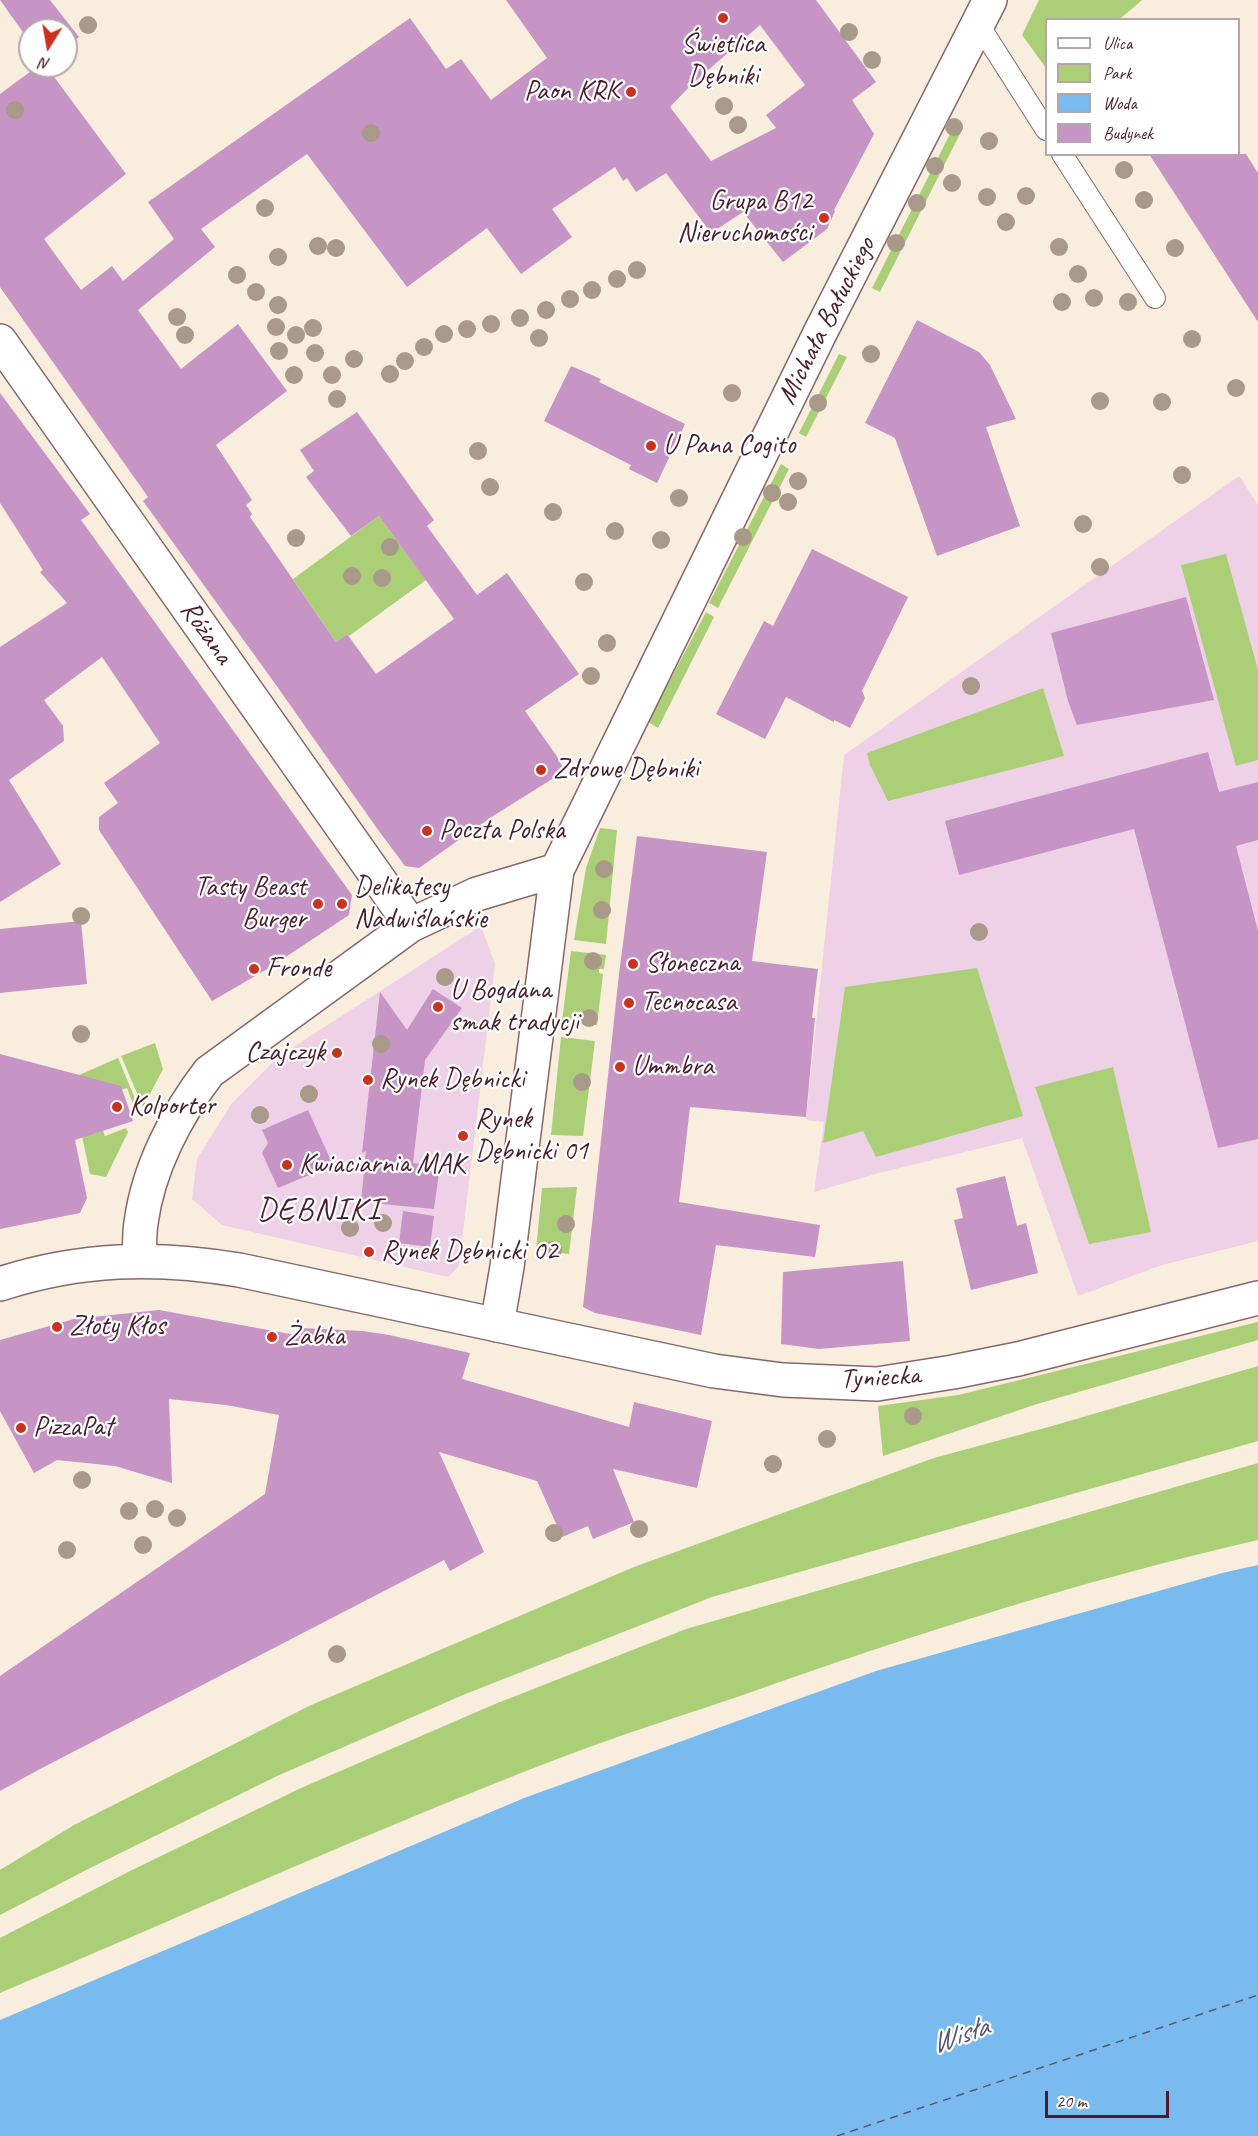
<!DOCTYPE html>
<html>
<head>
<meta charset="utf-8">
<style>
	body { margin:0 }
	#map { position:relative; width:1258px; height:2136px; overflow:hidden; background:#f9edde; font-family:Caveat,sans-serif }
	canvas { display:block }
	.legend { position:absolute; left:1045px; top:18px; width:195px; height:138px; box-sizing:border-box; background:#fff; border:2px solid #b7a5aa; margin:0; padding:8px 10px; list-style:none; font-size:18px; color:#4a1f2b }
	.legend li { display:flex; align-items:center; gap:12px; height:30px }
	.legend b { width:30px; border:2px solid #b7a5aa }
	.north { position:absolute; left:18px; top:18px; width:60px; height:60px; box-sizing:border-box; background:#fff; border:2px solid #b7a5aa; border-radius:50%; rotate:191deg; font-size:16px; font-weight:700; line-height:24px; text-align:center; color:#4a1f2b }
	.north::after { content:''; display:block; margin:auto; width:21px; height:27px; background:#c8321e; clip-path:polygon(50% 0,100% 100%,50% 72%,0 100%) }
	.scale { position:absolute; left:1045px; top:2091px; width:124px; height:27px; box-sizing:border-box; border:3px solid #4a1f2b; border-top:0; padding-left:8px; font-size:18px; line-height:21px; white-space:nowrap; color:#4a1f2b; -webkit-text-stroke:4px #fff; paint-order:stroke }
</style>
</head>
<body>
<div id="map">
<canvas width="1258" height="2136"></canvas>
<ul class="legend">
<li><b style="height:8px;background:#fff"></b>Ulica</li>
<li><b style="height:16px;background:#abcf77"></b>Park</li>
<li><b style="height:16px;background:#7abbef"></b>Woda</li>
<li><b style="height:16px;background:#c694c5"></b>Budynek</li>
</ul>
<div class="north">N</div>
<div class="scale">20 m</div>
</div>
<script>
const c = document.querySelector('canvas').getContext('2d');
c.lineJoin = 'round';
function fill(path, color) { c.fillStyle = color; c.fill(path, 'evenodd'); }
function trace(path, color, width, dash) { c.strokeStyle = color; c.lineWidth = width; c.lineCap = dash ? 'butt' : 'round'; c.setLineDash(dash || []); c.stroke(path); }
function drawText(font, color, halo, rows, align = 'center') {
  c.font = font + ' Caveat,sans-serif'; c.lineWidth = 4.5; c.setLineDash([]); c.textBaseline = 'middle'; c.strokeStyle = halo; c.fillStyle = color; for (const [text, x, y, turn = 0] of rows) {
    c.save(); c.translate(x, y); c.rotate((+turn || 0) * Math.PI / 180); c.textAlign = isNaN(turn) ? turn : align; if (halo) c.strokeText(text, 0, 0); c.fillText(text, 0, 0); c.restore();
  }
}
const built = new Path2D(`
	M 1239,476 L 1258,505 L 1258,1241 L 1162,1265 L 1078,1296 L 1022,1138 L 879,1173 L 814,1192 L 824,1122 L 806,1120 L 844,755 Z
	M 481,926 L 495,964 L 459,1266 L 448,1277 L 222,1225 L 192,1199 L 197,1159 L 232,1103 L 278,1057 Z`);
const green = new Path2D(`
	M 1039,0 L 1142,0 L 1120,19 L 1046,20 L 1046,68 L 1022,35 Z
	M 955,124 L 963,128 L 880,292 L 872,288 Z
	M 839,354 L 847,357 L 806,437 L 799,433 Z
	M 781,464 L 789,469 L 718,608 L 709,603 Z
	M 379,516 L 426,580 L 349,636 L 347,634 L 336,642 L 293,579 Z
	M 1226,554 L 1258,670 L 1258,760 L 1236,766 L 1181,565 Z
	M 706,612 L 714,617 L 658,728 L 648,722 Z
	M 1043,688 L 1064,756 L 888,801 L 870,765 L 867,753 Z
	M 600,828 L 617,830 L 606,944 L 574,940 L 586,868 Z
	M 571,951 L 606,955 L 604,969 L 599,969 L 599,973 L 603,974 L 597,1025 L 562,1021 Z
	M 977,968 L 1023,1116 L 876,1157 L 863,1131 L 823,1143 L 845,987 Z
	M 561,1037 L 595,1041 L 583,1136 L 551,1135 Z
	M 155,1043 L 163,1069 L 143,1107 L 121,1056 Z
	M 118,1058 L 139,1108 L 135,1109 L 127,1088 L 105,1096 L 96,1112 L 105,1136 L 126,1128 L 128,1132 L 106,1177 L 90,1174 L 70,1079 Z
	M 1113,1067 L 1151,1232 L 1089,1244 L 1035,1087 Z
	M 577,1187 L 569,1254 L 536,1250 L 542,1188 Z
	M 1258,1322 L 1258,1340 L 1037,1404 L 883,1456 L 878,1406 L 958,1395 Z
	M 1258,1366 L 1258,1441 L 712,1597 L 463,1695 L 277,1776 L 90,1868 L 0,1915 L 0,1870 L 74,1825 L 309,1706 L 634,1567 L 934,1458 L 1052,1426 Z
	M 1258,1463 L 1258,1540 C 1083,1580 912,1635 743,1695 C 684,1715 623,1734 565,1756 C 374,1829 188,1914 0,1993 L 0,1938 L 128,1872 L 301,1788 L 495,1704 L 686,1629 Z`);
const water = new Path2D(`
	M 1258,1565 L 1258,2136 L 0,2136 L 0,2020 L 524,1798 L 876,1671 L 1222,1573 Z`);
const ferry = new Path2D(`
	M 837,2136 L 1258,1995`);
const building = new Path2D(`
	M 0,0 L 50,0 L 79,37 L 66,46 L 66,30 L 30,30 L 30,42 Z
	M 506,0 L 816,0 L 876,82 L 852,100 L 874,134 L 834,210 L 835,211 L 827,229 L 783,262 L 743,212 L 711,233 L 666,173 L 636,192 L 627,178 L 623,181 L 615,167 L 552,209 L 572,237 L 521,274 L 487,228 L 407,287 L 307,154 L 201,229 L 215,247 L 138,310 L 181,369 L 238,324 L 287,391 L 216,445 L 252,500 L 246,505 L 252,514 L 250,517 L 336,642 L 347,634 L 376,674 L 454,619 L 379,516 L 351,536 L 306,477 L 314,471 L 300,450 L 357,412 L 434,520 L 427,526 L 477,595 L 507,573 L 579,674 L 525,711 L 556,755 L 565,771 L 493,816 L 419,868 L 405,866 L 376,827 L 276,685 L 143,501 L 148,497 L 0,287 L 0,94 L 38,66 L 46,66 L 126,174 L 44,239 L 81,290 L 112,266 L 123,281 L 174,239 L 148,202 L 410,18 L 446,69 L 461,59 L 491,100 L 547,58 ZM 760,25 L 805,85 L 766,115 L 776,128 L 711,161 L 670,107 L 691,85 Z
	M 1149,154 L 1246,154 L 1258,173 L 1258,322 Z
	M 917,320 L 979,352 L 990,365 L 1016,419 L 986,427 L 1020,526 L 937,556 L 895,438 L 865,423 Z
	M 571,366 L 601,379 L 599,382 L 685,424 L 657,483 L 629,469 L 631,465 L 544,421 Z
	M 0,393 L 90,514 L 81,520 L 352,895 L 349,915 L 269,968 L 212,1001 L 99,830 L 99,817 L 118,803 L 104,783 L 160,743 L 102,657 L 44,700 L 63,726 L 64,741 L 9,780 L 61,864 L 0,902 L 0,647 L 67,603 L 40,572 L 43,570 L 0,503 Z
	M 812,549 L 908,597 L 862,691 L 865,698 L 850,728 L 834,720 L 834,722 L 786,697 L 765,739 L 716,714 L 764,621 L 773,626 Z
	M 1186,597 L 1214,700 L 1077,725 L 1068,701 L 1051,633 Z
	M 1208,752 L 1219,792 L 1258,782 L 1258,840 L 1236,846 L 1258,931 L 1258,1139 L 1218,1148 L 1134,829 L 959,875 L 945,821 Z
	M 637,836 L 767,852 L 752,961 L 818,969 L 812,1018 L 815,1018 L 806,1117 L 690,1107 L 679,1202 L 820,1225 L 815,1257 L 716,1245 L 701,1335 L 595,1313 L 583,1307 L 619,974 Z
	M 81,921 L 87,984 L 0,993 L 0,929 Z
	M 433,989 L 462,1008 L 425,1060 L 413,1163 L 440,1166 L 434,1209 L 361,1202 L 366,1151 L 362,1153 L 380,992 L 407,1030 Z
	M 0,1054 L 121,1086 L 133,1121 L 75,1140 L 87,1198 L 80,1213 L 0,1229 Z
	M 308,1110 L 333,1165 L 278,1188 L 262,1153 L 268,1143 L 262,1130 Z
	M 1005,1176 L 1017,1226 L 1026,1223 L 1038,1273 L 971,1290 L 954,1220 L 963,1218 L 956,1188 Z
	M 403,1211 L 434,1216 L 430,1247 L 399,1243 Z
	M 903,1261 L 910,1341 L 819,1349 L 781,1344 L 783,1272 Z
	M 159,1310 L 301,1336 L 301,1328 L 363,1331 L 389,1335 L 470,1353 L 462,1379 L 629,1427 L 634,1402 L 712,1421 L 697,1488 L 613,1469 L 634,1522 L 593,1539 L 588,1526 L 562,1537 L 537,1481 L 439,1452 L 484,1552 L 450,1571 L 444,1560 L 40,1769 L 0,1791 L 0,1676 L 265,1494 L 279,1415 L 226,1405 L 169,1399 L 172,1483 L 115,1466 L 57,1460 L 34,1473 L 0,1411 L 0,1340 L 74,1319 Z`);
const service = new Path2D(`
	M 979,25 L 1046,130
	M 1062,154 L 1155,298`);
const minor = new Path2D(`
	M 0,341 L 411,925
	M 139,1261 C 140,1248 139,1235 141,1223 C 148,1169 176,1115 209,1072 L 411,925 L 477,894 L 557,870
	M 497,1325 L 507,1267 L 557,870 L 820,333 L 990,0`);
const tertiary = new Path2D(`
	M 0,1284 C 80,1258 156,1256 239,1270 L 714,1371 L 783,1380 L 877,1384 L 953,1372 L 1018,1359 L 1258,1298`);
const trees = [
	[88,25],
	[849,32],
	[872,60],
	[724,106],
	[15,110],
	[738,125],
	[954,127],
	[371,133],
	[989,141],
	[935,166],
	[1124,170],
	[952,183],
	[1026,196],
	[987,197],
	[1144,200],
	[917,203],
	[265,208],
	[1006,222],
	[896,243],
	[318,246],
	[1059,247],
	[336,248],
	[1175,248],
	[278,257],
	[637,270],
	[1078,274],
	[237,275],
	[617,279],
	[592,290],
	[256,292],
	[1094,298],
	[570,299],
	[1062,302],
	[1128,302],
	[278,305],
	[546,310],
	[177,317],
	[520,318],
	[491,324],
	[276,327],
	[313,328],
	[467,329],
	[444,334],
	[185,335],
	[296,335],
	[539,338],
	[1192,339],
	[424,347],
	[279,351],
	[315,353],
	[871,354],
	[354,359],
	[405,361],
	[390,374],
	[294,375],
	[332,375],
	[1236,388],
	[732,393],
	[337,399],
	[1100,401],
	[1162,402],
	[818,403],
	[478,451],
	[1182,475],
	[798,481],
	[490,487],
	[772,493],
	[679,498],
	[788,502],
	[553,512],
	[1083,524],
	[615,531],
	[743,537],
	[296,538],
	[661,540],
	[390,547],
	[1100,567],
	[352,576],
	[382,578],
	[584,582],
	[607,643],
	[591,676],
	[971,686],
	[604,869],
	[602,910],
	[81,916],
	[979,932],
	[593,961],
	[445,977],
	[589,1018],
	[81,1034],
	[381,1044],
	[582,1082],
	[309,1094],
	[260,1115],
	[383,1223],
	[566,1224],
	[350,1228],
	[553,1250],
	[913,1416],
	[827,1439],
	[773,1464],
	[82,1480],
	[155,1509],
	[129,1511],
	[177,1518],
	[639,1529],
	[554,1533],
	[143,1545],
	[67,1550],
	[337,1654]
];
const markers = [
	[723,18,6,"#c8321e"],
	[631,92,6,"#c8321e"],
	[824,218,6,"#c8321e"],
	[651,446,6,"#c8321e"],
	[541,770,6,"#c8321e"],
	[427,831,6,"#c8321e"],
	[318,904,6,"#c8321e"],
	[342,904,6,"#c8321e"],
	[633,964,6,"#c8321e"],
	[254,969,6,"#c8321e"],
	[629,1003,6,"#c8321e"],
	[438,1007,6,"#c8321e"],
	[337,1053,6,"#c8321e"],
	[620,1067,6,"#c8321e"],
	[368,1080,6,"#c8321e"],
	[117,1107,6,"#c8321e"],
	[463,1136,6,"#c8321e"],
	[287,1165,6,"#c8321e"],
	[369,1252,6,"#c8321e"],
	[57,1327,6,"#c8321e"],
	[272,1337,6,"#c8321e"],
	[21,1428,6,"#c8321e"]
];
const poiNames = [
	["Świetlica",723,45,"center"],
	["Dębniki",723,77,"center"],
	["Paon KRK",619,92,"right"],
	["Grupa B12",812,202,"right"],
	["Nieruchomości",812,234,"right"],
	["U Pana Cogito",663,446],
	["Zdrowe Dębniki",553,770],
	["Poczta Polska",439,831],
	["Tasty Beast",306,888,"right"],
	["Burger",306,920,"right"],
	["Delikatesy",354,888],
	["Nadwiślańskie",354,920],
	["Słoneczna",645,964],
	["Fronde",266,969],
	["U Bogdana",450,991],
	["smak tradycji",450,1023],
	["Tecnocasa",641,1003],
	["Czajczyk",325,1053,"right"],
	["Ummbra",632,1067],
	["Rynek Dębnicki",380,1080],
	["Kolporter",129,1107],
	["Rynek",475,1120],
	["Dębnicki 01",475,1152],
	["Kwiaciarnia MAK",299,1165],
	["Rynek Dębnicki 02",381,1252],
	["Złoty Kłos",69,1327],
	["Żabka",284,1337],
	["PizzaPat",33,1428]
];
const streetNames = [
	["Michała Bałuckiego",827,321,-63],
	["Różana",206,633,55],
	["Tyniecka",880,1378,-3]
];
const waterNames = [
	["Wisła",960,2036,-19]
];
const quarterNames = [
	["DĘBNIKI",319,1211]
];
fill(built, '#eed0e7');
fill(green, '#abcf77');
fill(water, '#7abbef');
trace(ferry, '#5b5670', 1.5, [8, 6]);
fill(building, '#c694c5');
trace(service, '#87676a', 22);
trace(minor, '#87676a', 36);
trace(tertiary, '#87676a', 36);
trace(service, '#fff', 20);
trace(minor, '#fff', 33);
trace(tertiary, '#fff', 33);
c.fillStyle = '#a99988';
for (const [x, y] of trees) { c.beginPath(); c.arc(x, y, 9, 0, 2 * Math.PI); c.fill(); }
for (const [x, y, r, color] of markers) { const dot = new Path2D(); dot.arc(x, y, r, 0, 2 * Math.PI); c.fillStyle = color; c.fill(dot); trace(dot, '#fff', 2); }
drawText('28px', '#4a1f2b', '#fff', poiNames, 'left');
drawText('28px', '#4a1f2b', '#fff', streetNames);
drawText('italic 30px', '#5b5670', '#fff', waterNames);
c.letterSpacing = '1.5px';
drawText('32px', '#4a1f2b', '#fff', quarterNames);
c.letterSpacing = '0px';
</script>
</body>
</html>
